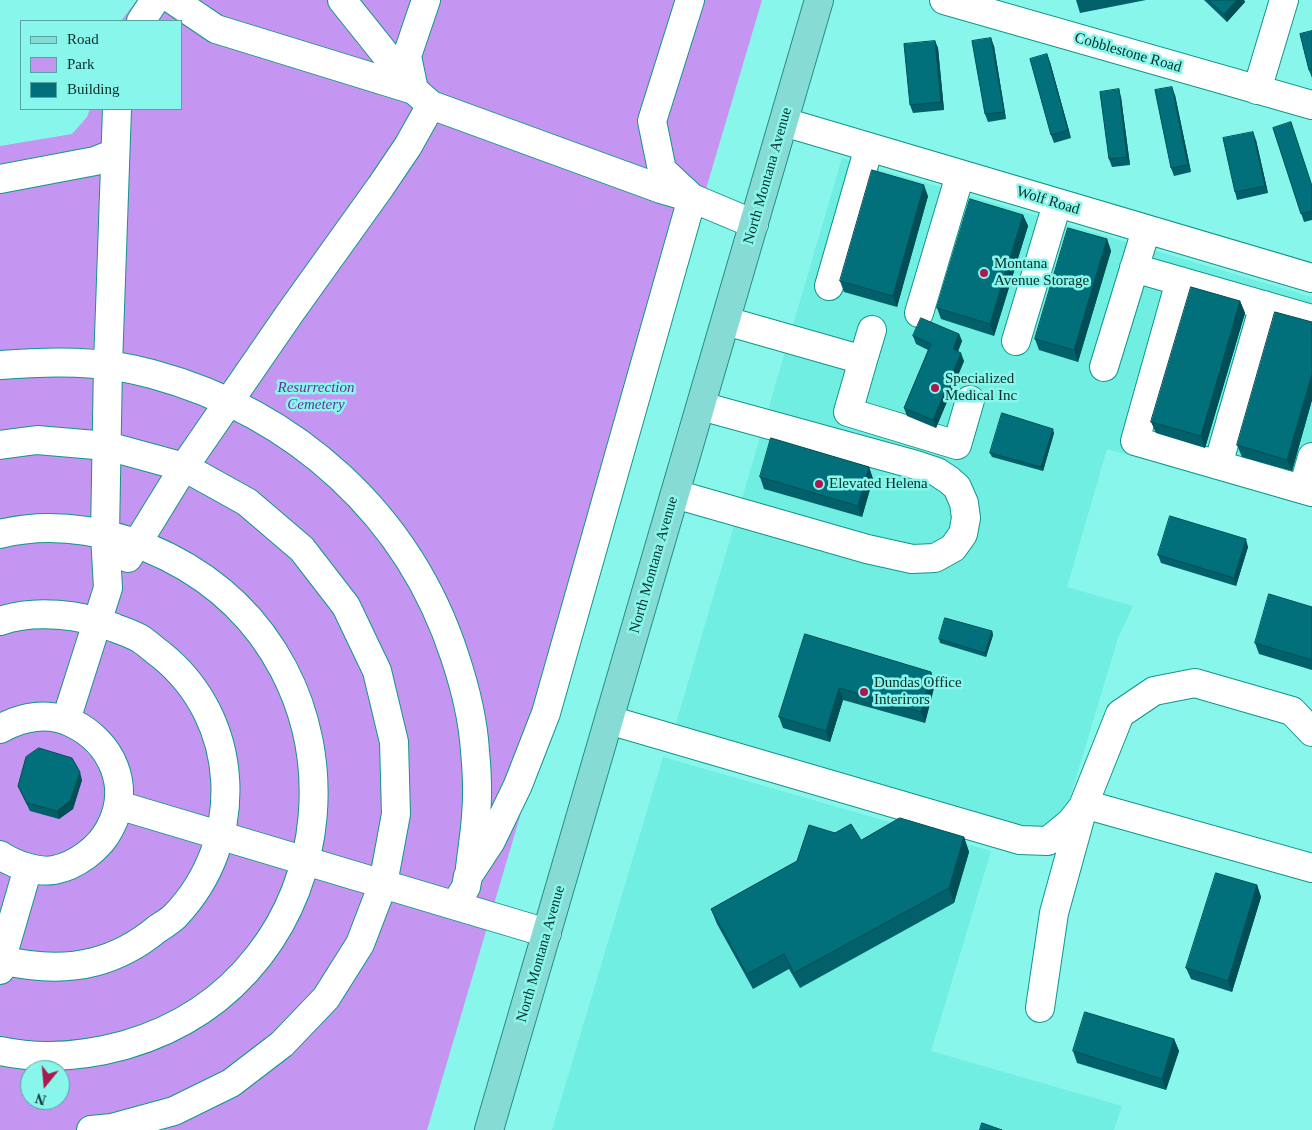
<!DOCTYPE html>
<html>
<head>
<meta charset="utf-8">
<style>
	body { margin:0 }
	#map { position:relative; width:1312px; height:1130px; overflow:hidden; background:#88f6eb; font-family:"Times New Roman",serif }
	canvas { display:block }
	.legend { position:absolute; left:20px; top:20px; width:162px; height:90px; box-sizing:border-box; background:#88f6eb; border:1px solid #54a59d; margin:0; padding:6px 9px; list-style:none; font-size:15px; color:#062c29 }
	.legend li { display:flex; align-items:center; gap:10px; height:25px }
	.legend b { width:25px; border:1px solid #54a59d }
	.north { position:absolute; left:20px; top:1060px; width:50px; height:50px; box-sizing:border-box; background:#88f6eb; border:1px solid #54a59d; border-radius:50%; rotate:197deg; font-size:14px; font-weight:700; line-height:20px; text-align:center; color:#062c29 }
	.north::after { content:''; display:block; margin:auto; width:18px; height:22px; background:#ab184e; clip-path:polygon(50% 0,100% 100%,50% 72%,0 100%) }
</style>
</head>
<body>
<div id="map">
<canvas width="1312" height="1130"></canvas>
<ul class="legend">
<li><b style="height:6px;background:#86dbd4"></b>Road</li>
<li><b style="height:14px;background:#c496f1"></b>Park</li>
<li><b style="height:14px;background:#02707b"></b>Building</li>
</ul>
<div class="north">N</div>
</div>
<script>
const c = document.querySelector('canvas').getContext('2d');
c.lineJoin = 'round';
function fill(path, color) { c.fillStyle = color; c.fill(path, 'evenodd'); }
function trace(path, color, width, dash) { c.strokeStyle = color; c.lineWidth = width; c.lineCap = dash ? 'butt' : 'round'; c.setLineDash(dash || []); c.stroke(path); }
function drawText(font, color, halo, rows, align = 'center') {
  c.font = font + ' "Times New Roman",serif'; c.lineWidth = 5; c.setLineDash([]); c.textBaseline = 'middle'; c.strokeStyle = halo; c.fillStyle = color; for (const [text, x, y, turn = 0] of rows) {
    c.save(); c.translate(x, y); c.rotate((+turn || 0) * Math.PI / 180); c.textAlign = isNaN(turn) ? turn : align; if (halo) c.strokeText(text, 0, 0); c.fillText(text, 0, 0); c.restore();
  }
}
const built = new Path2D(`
	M 842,158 L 1312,297 L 1312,508 L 1107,449 L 1067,587 L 1133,606 L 1118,638 L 1066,811 L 1044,828 L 1023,829 L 674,730 Z
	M 663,757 L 991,851 L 931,1051 L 1122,1106 L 1114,1130 L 552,1130 Z`);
const green = new Path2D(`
	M 137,0 L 762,0 L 427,1130 L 0,1130 L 0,146 L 72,134 L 87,117 L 90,109 L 181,109 L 181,21 L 121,21 ZM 30,1070 L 60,1070 L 60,1100 L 30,1100 Z`);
const minor = new Path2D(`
	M 173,0 L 216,29 L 414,90 L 407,56 L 426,0
	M 342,0 L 414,90 L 431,105 L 661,189 L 692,198 L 754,224
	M 944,0 L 1312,105
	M 141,21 L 155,0
	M 1257,90 L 1284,0
	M 784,122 L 1312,278
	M 0,179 L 95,161 L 115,153
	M 1134,268 L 1312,319
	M 1180,281 L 1135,441 L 1312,492
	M 829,286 L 869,147
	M 919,313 L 960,175
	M 726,321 L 863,360 L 848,412 L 957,445 L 970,400
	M 1016,341 L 1057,204
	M 863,360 L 872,330
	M 0,365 C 50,361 102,360 152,374 C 296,413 409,515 455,657 C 465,687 473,720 475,751 C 477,772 478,795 476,816 C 475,833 472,850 470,868
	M 1104,367 L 1146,230
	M 0,445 L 37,440 L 107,446 L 184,467 L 247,502 L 302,549 L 346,606 L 377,671 L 394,742 L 396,814 L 383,884 L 360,944 L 326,998 L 282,1044 L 231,1083 L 174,1111 L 112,1128 L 91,1130
	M 1218,465 L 1264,305
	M 1303,489 L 1312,457
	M 675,494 L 867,549 L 912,559 L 935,558 L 953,548 L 963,534 L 966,518 L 964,503 L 957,487 L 949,480 L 937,472 L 916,465 L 701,406
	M 0,534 C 55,520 118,532 168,557 C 381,664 355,979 125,1045 C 85,1056 41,1060 0,1051
	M 128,558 L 184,467 L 290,313 L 381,186 L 408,146 L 431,105
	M 0,621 C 34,609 82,614 115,628 C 123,631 132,634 139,638 C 146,642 153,649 160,654 C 242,719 247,841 175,916 C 170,921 163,925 157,929 C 139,944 117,956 94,962 C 63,970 31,967 0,960
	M 66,720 L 108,588 L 105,535 L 108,365 L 117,109
	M 609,720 L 1020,840 L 1048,841 L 1071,822 L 1082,808
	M 0,729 C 22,716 49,712 72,723 C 112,742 132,787 110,828 C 100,848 76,866 54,870 C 37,873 13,864 0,855
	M 1084,804 L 1312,868
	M 118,805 L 547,933
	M 455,905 L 466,887 L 468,876 L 491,841 L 518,785 L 546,713 L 692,198 L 662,170 L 652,121 L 690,0
	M 0,970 L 1,961 L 28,868
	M 1040,1008 L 1054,913 L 1084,804 L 1120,714 L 1154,691 L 1195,683 L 1292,711 L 1312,732`);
const major = new Path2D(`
	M 489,1130 L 819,0`);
const wall = new Path2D(`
	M 1076,0 L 1146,0 L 1080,13 Z
	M 1204,0 L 1244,0 L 1245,2 L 1227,22 Z
	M 1312,31 L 1312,78 L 1309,70 Z
	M 935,41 L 938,48 L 944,110 L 913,113 L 910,105 Z
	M 994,46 L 1006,119 L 988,122 L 985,114 Z
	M 1050,62 L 1071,138 L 1054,143 L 1051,135 Z
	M 1175,95 L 1191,172 L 1174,176 L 1171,168 Z
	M 1121,97 L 1130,165 L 1112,167 L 1109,159 Z
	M 1273,128 L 1312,185 L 1312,220 L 1304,222 Z
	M 1256,140 L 1268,193 L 1237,200 L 1235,192 Z
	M 928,196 L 897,307 L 844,292 L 840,281 Z
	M 1023,215 L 1028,226 L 994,336 L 941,319 L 937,308 Z
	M 1107,239 L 1111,251 L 1078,362 L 1039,350 L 1035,339 Z
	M 1240,301 L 1245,313 L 1205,448 L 1156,433 L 1151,422 Z
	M 1312,322 L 1312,400 L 1292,471 L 1242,457 L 1237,445 Z
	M 959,334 L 962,341 L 958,352 L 964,361 L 936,428 L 907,416 L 904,408 L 928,350 L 916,344 L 913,336 Z
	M 1054,433 L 1043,471 L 992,457 L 990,453 Z
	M 869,467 L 873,479 L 862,517 L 764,489 L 760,477 Z
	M 1248,547 L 1236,586 L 1161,563 L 1158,555 Z
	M 1312,607 L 1312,670 L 1259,654 L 1255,643 Z
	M 992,631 L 993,635 L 986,657 L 940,643 L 939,639 Z
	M 805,634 L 931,672 L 935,684 L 925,723 L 843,700 L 830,742 L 783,728 L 779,717 Z
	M 82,780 L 73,809 L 59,819 L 30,811 L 21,793 L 18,786 Z
	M 835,833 L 861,840 L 964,837 L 969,852 L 954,903 L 800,988 L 789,969 L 753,989 L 717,924 L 711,909 L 797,861 Z
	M 1257,885 L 1261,897 L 1232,992 L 1191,979 L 1186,968 Z
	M 1174,1039 L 1179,1051 L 1166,1090 L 1077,1063 L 1073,1051 Z`);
const shadedWall = new Path2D(`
	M 1237,0 L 1244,0 L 1245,2 L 1227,22 L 1224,14 Z
	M 991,38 L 994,46 L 1006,119 L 1004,112 Z
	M 935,41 L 938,48 L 944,110 L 941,102 Z
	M 1047,54 L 1050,62 L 1071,138 L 1068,130 Z
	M 1172,87 L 1175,95 L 1191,172 L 1188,165 Z
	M 1119,89 L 1121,97 L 1130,165 L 1127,157 Z
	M 1253,132 L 1256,140 L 1268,193 L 1265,186 Z
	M 924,185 L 928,196 L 897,307 L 893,296 Z
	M 1023,215 L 1028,226 L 994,336 L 990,324 Z
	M 1107,239 L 1111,251 L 1078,362 L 1074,350 Z
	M 1240,301 L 1245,313 L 1205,448 L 1201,436 Z
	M 959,334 L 962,341 L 955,357 L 953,349 Z
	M 961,353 L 964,361 L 936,428 L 933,420 Z
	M 1312,374 L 1312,400 L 1292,471 L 1287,460 Z
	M 1053,429 L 1054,433 L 1043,471 L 1041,467 Z
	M 869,467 L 873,479 L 862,517 L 858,506 Z
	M 1246,539 L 1248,547 L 1236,586 L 1234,578 Z
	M 992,631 L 993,635 L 986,657 L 985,653 Z
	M 931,672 L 935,684 L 925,723 L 921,712 Z
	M 839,688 L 843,700 L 830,742 L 826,731 Z
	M 80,772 L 82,780 L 73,809 L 59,819 L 57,811 Z
	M 964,837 L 969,852 L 954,903 L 949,888 Z
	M 1257,885 L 1261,897 L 1232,992 L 1228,981 Z
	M 1174,1039 L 1179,1051 L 1166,1090 L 1162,1079 Z`);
const building = new Path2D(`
	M 1209,0 L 1237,0 L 1224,14 Z
	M 1312,31 L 1312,69 L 1309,70 L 1300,34 Z
	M 991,38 L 1004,112 L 985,114 L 972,41 Z
	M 935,41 L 941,102 L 910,105 L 904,44 Z
	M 1047,54 L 1068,130 L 1051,135 L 1030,59 Z
	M 1172,87 L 1188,165 L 1171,168 L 1155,90 Z
	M 1119,89 L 1127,157 L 1109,159 L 1100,92 Z
	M 1291,122 L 1312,186 L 1312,211 L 1301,214 L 1273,128 Z
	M 1253,132 L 1265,186 L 1235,192 L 1223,138 Z
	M 872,170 L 924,185 L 893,296 L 840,281 Z
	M 970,199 L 1023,215 L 990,324 L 937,308 Z
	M 1068,228 L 1107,239 L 1074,350 L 1035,339 Z
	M 1191,287 L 1240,301 L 1201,436 L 1151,422 Z
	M 1275,312 L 1312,322 L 1312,374 L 1287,460 L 1237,445 Z
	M 921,318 L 959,334 L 953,349 L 961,353 L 933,420 L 904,408 L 931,344 L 913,336 Z
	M 1002,413 L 1053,429 L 1041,467 L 990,453 Z
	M 771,438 L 869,467 L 858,506 L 760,477 Z
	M 1170,516 L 1246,539 L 1234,578 L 1158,555 Z
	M 1269,594 L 1312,607 L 1312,660 L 1255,643 Z
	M 945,618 L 992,631 L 985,653 L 939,639 Z
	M 805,634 L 931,672 L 921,712 L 839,688 L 826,731 L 779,717 Z
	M 39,748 L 72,758 L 80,772 L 70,801 L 57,811 L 27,803 L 18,786 L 26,757 Z
	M 900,818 L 964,837 L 949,888 L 794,973 L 784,954 L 747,974 L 711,909 L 797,861 L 809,825 L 835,833 L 851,824 L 861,840 Z
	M 1216,873 L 1257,885 L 1228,981 L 1186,968 Z
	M 1085,1012 L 1174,1039 L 1162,1079 L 1073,1051 Z
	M 982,1123 L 1002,1130 L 980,1130 Z`);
const markers = [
	[984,273,5,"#ab184e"],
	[935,388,5,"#ab184e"],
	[819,484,5,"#ab184e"],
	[864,692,5,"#ab184e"]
];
const streetNames = [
	["Cobblestone Road",1128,53,16],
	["North Montana Avenue",768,176,-74],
	["Wolf Road",1048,201,17],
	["North Montana Avenue",654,565,-74],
	["North Montana Avenue",541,954,-74]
];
const poiNames = [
	["Montana",994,264],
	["Avenue Storage",994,281],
	["Specialized",945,379],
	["Medical Inc",945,396],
	["Elevated Helena",829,484],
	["Dundas Office",874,683],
	["Interirors",874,700]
];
const parkNames = [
	["Resurrection",316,388],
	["Cemetery",316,405]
];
fill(built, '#70eee1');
fill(green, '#c496f1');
trace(minor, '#10968c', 30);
trace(major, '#258e85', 30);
trace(minor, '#fff', 28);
trace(major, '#86dbd4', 28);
fill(wall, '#02606a');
fill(shadedWall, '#014e56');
fill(building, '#02707b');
trace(building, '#014e56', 1);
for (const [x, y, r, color] of markers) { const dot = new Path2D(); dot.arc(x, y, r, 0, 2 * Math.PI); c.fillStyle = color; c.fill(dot); trace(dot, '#88f6eb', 2); }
drawText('15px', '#062c29', '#88f6eb', streetNames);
drawText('15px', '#062c29', '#88f6eb', poiNames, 'left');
drawText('italic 15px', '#6d2f9d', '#88f6eb', parkNames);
</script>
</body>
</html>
